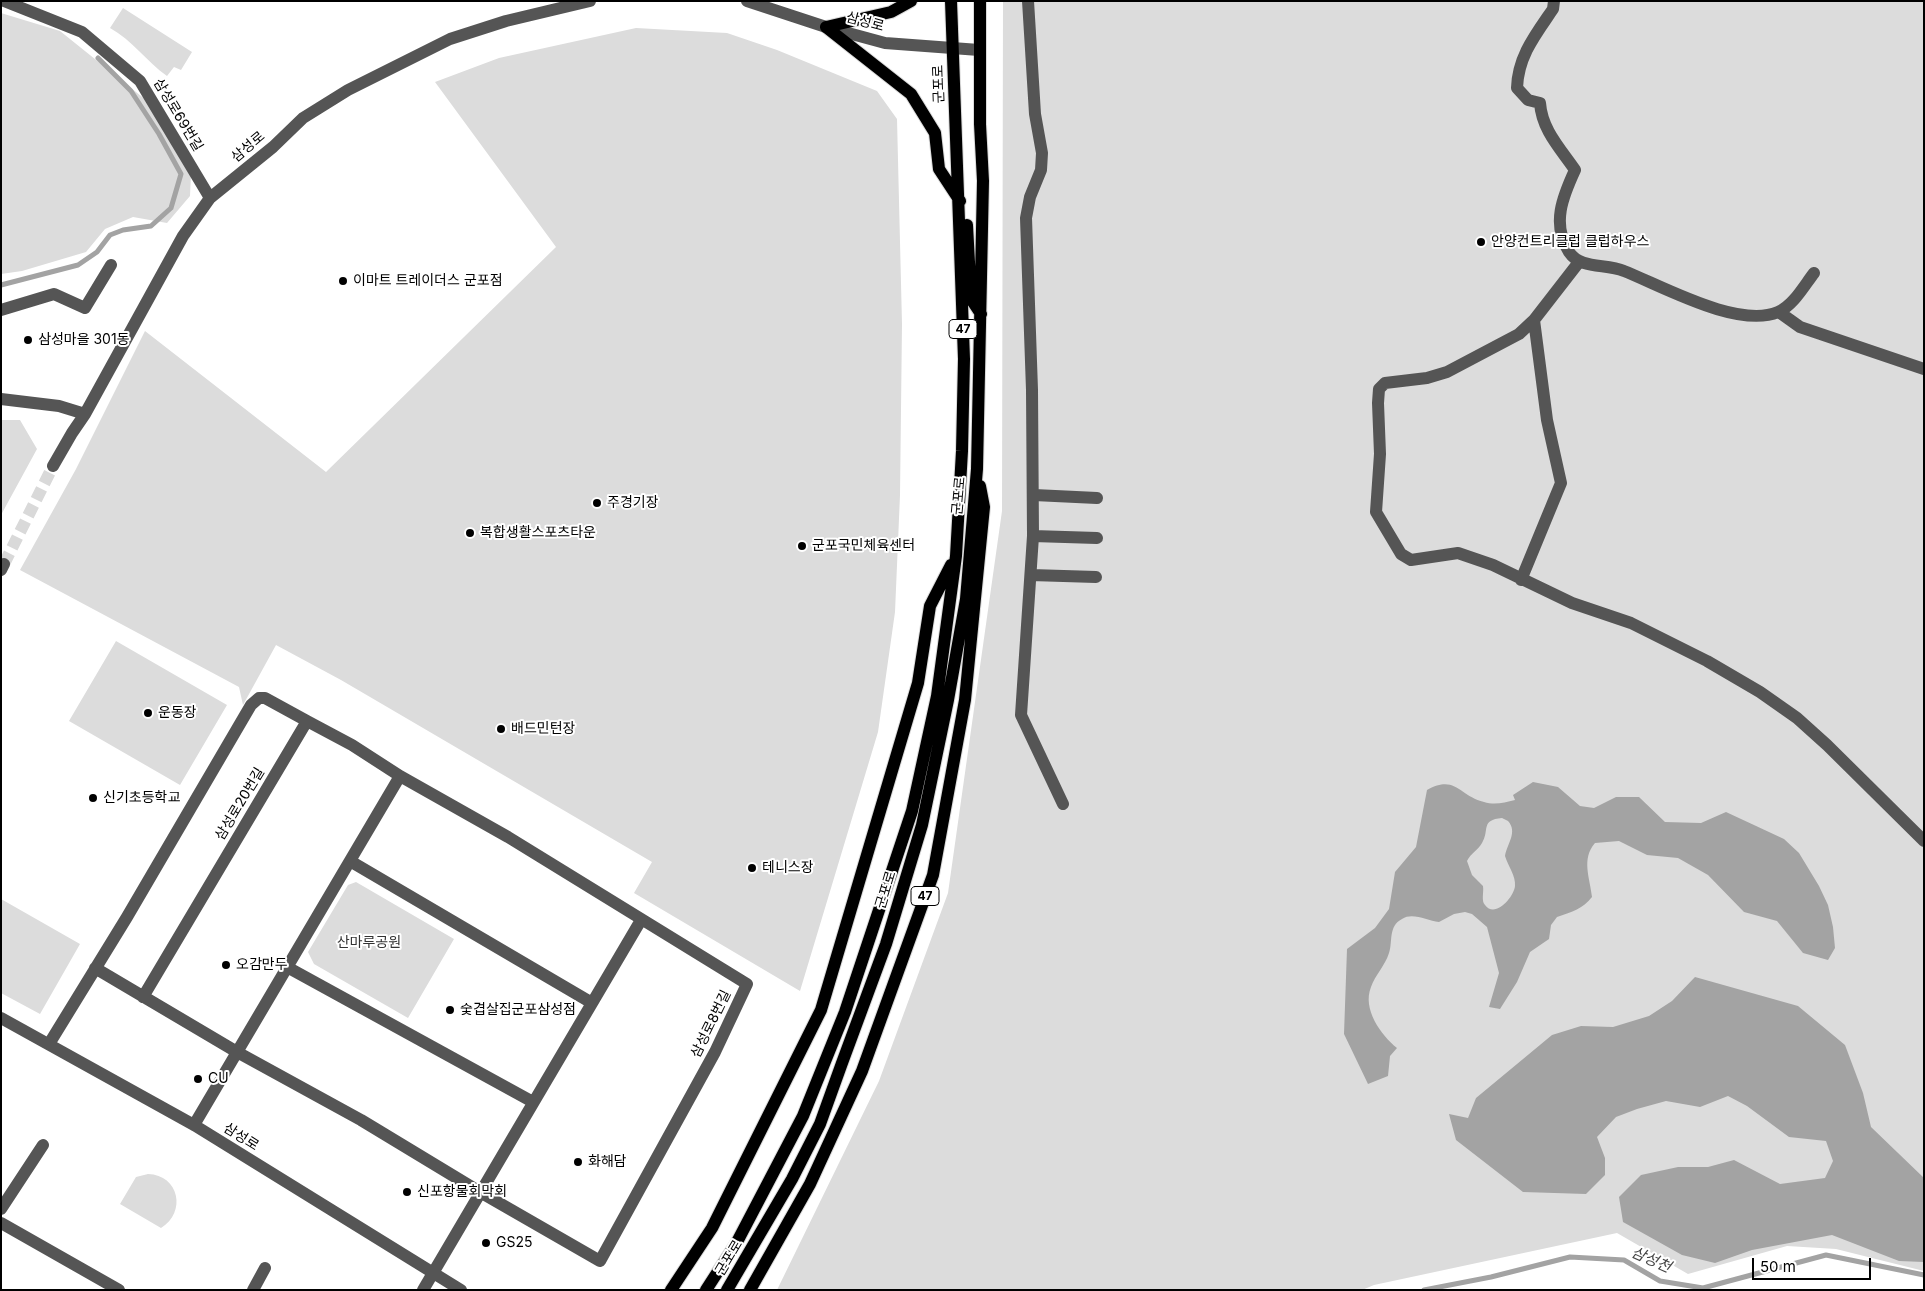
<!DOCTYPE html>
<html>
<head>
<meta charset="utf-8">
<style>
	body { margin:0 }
	#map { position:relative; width:1925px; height:1291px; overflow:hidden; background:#fff; font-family:Inter,sans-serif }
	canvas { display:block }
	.frame { position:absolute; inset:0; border:2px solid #000; pointer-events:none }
	.scale { position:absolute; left:1752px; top:1258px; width:119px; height:22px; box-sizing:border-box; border:2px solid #000; border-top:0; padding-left:6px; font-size:15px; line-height:18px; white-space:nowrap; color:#000; -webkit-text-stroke:4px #fff; paint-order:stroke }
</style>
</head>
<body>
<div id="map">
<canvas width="1925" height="1291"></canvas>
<div class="frame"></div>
<div class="scale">50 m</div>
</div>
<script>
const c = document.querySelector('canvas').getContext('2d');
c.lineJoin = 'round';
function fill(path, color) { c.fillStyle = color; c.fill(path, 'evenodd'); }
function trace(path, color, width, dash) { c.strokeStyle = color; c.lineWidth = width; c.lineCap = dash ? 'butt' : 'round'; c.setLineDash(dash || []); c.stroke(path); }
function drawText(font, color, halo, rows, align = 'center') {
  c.font = font + ' Inter,"Noto Sans KR",sans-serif'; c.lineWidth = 4; c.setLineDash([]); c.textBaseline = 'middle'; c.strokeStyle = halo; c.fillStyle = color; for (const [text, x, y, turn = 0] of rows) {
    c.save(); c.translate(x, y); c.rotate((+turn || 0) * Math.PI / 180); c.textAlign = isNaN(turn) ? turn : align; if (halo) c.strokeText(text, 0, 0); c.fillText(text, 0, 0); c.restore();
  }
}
const green = new Path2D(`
	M 1003,1 L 1924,1 L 1924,1271 L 1836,1249 L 1787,1246 L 1688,1274 L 1617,1233 L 1374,1285 L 1362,1290 L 777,1290 L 879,1081 L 948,893 L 1002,511 Z
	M 123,8 L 192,52 L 181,70 L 174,67 L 167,76 C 147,62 132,40 110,28 Z
	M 1,13 L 60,31 L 146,100 L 191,173 L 190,196 L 167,223 L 133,217 L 105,229 L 86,252 L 22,271 L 1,274 Z
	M 636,28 L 727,33 L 777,50 L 877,91 L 897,119 L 902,324 L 900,495 L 895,612 L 878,732 L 800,991 L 634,893 L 652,862 L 341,680 L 276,645 L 243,705 L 239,687 L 20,570 L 76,469 L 145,331 L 326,472 L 556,247 L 435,82 L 499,58 Z
	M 1,420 L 20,420 L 37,449 L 1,515 Z
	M 116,641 L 227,705 L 180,785 L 69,721 Z
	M 356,882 L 454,939 L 408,1018 L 314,964 L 308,952 L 348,885 Z
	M 1,899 L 80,944 L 40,1014 L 1,993 Z
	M 148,1174 C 179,1175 187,1212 161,1228 L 120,1204 L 136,1177 Z`);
const water = new Path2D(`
	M 1533,782 L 1558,787 L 1580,806 L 1594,808 L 1616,797 L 1639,797 L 1665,822 L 1701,823 L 1726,812 L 1784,839 L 1799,853 L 1819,886 L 1828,905 L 1833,927 L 1835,948 L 1828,960 L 1803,953 L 1777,921 L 1744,912 L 1708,875 L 1678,858 L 1647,855 L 1619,841 L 1595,843 C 1581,859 1590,878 1592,897 C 1583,909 1571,912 1557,917 L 1551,925 L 1549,939 L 1530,952 L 1517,982 L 1500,1009 L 1489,1007 L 1499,973 L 1487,927 L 1472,914 L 1465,912 L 1454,914 L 1439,922 C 1427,921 1413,912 1402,919 C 1388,926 1393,942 1389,953 C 1385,966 1375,975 1371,987 C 1362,1009 1381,1035 1397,1048 L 1390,1056 L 1388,1076 L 1368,1084 L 1344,1034 L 1347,949 L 1375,928 L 1389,909 L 1395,872 L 1416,847 L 1427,790 C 1456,774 1459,796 1484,802 C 1494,805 1504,803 1515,800 L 1513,795 ZM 1502,818 L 1508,821 C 1518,832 1507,844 1505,856 C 1508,866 1516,876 1515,886 C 1514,897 1495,919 1485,905 C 1481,901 1484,892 1483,886 L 1472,875 L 1467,861 C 1471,853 1478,850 1482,843 C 1490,830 1480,820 1502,818 Z
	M 1695,977 L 1798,1006 L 1845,1045 L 1863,1093 L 1871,1127 L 1924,1178 L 1924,1262 L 1899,1261 L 1832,1235 L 1752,1250 L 1715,1263 L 1682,1255 L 1623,1222 L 1619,1197 L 1641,1175 L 1678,1167 L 1708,1167 L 1734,1160 L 1780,1184 L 1825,1178 L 1833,1161 L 1826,1141 L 1789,1137 L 1747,1106 L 1728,1096 L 1700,1107 L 1666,1101 L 1637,1109 L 1616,1117 L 1597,1137 L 1605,1158 L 1605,1175 L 1586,1194 L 1523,1192 L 1456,1140 L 1449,1114 L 1468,1118 L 1476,1098 L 1552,1035 L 1581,1026 L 1613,1027 L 1649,1016 L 1672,1001 Z`);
const stream = new Path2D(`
	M 1,285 L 78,265 L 97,252 L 110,235 L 123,230 L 151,226 L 171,208 L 181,174 L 159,134 L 131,91 L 98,58
	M 1424,1290 L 1491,1277 L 1570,1257 L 1624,1260 L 1660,1281 L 1703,1288 L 1826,1255 L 1924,1275`);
const minorTunnel = new Path2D(`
	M 4,564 L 53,466`);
const minor = new Path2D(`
	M 4,1 L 82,32 L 140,81 L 210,198
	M 747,1 L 826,27 L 885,43 L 979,50
	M 1028,1 L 1035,114 L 1042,153 L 1041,170 L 1030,197 L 1026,218 L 1032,390 L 1033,536 L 1021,715 L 1063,804
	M 1554,1 L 1553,9 C 1536,34 1518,56 1517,88 L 1528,100 L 1540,103 C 1542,130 1560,148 1575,170 C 1563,196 1551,224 1569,252 C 1581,270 1606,263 1624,271 C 1662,286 1738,329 1778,312 C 1793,306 1804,286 1814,273
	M 1579,262 L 1534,320 L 1519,334 L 1447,372 L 1427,378 L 1385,383 L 1379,389 L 1378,403 L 1380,454 L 1376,512 L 1401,554 L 1411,560 L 1458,553 L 1493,565 L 1572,603 L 1631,623 L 1707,661 L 1760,692 L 1797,718 L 1827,745 L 1924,841
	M 1,310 L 54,294 L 85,308 L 111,265
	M 1779,312 L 1800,327 L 1924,369
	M 1,399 L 59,406 L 85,414
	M 53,466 L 72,433 L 85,414 L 183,236 L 210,198 L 273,147 L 303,118 L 348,90 L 450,39 L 506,21 L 590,1
	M 1034,495 L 1097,498
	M 1033,536 L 1097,538
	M 1,570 L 4,564
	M 1031,575 L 1096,577
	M 1521,580 L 1561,483 L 1547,420 L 1534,320
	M 350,861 L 592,1003
	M 287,967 L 533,1102
	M 95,968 L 237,1052 L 361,1120 L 480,1192 L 600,1261 L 715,1052 L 747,984 L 508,837 L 400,776 L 352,745 L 307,721 L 143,997
	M 1,1018 L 194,1125 L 461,1290
	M 49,1044 L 127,917 L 251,705 L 259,698 L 265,698 L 307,721
	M 194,1125 L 400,776
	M 1,1209 L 43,1145
	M 1,1223 L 119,1290
	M 253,1290 L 265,1268
	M 423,1290 L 641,920`);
const major = new Path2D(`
	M 826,27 L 911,94 L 935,133 L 939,169 L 960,201
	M 826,27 L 891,12 L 911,1
	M 967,225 L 971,299 L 981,314
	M 671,1290 L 712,1228 L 821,1010 L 918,683 L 930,606 L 951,565
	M 706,1290 L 737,1242 L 803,1116 L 845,1012 L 912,811 L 937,696 L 956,556 L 962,451 L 964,359 L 951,1
	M 727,1290 L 792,1179 L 820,1124 L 842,1063 L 886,944 L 922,825 L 948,700 L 966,599 L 977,469 L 983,181 L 980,124 L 980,1
	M 750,1290 L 810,1184 L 862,1071 L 933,875 L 965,700 L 984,507 L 980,486`);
const markers = [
	[1481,242,5,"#000"],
	[343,281,5,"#000"],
	[28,340,5,"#000"],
	[597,503,5,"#000"],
	[470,533,5,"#000"],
	[802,546,5,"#000"],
	[148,713,5,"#000"],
	[501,729,5,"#000"],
	[93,798,5,"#000"],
	[752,868,5,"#000"],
	[226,965,5,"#000"],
	[450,1010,5,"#000"],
	[198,1079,5,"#000"],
	[578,1162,5,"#000"],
	[407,1192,5,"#000"],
	[486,1243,5,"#000"]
];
const shields = [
	[963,329,28],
	[925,896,28]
];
const shieldNames = [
	["47",963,329],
	["47",925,896]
];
const streetNames = [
	["삼성로",865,22,15],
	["군포로",939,84,-92],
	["삼성로69번길",178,115,59],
	["삼성로",248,147,-40],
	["군포로",959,496,-85],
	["삼성로20번길",240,804,-59],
	["군포로",886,890,-73],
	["삼성로8번길",711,1024,-64],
	["삼성로",241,1137,32],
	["군포로",729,1258,-59]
];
const poiNames = [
	["안양컨트리클럽 클럽하우스",1491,242],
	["이마트 트레이더스 군포점",353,281],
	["삼성마을 301동",38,340],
	["주경기장",607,503],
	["복합생활스포츠타운",480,533],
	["군포국민체육센터",812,546],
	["운동장",158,713],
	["배드민턴장",511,729],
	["신기초등학교",103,798],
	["테니스장",762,868],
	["오감만두",236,965],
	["숯겹살집군포삼성점",460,1010],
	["CU",208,1079],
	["화해담",588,1162],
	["신포항물회막회",417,1192],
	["GS25",496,1243]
];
const parkNames = [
	["산마루공원",369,943]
];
const waterNames = [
	["삼성천",1651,1260,24]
];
fill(green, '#dcdcdc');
fill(water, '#a3a3a3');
trace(stream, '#a3a3a3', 5);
trace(minorTunnel, '#d9d9d9', 12, [12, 6]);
trace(major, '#dbdbdb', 14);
trace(minor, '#555', 12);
trace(major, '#000', 12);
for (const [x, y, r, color] of markers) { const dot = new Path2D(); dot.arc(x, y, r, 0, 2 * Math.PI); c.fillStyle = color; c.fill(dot); trace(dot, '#fff', 2); }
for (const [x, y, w] of shields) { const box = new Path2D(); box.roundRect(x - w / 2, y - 9.5, w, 19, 4); c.fillStyle = '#fff'; c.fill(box); trace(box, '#000', 1); }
drawText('bold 12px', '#000', null, shieldNames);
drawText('14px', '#000', '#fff', streetNames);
drawText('14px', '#000', '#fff', poiNames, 'left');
drawText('14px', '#333', '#fff', parkNames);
drawText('italic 15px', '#444', '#fff', waterNames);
</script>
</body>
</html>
